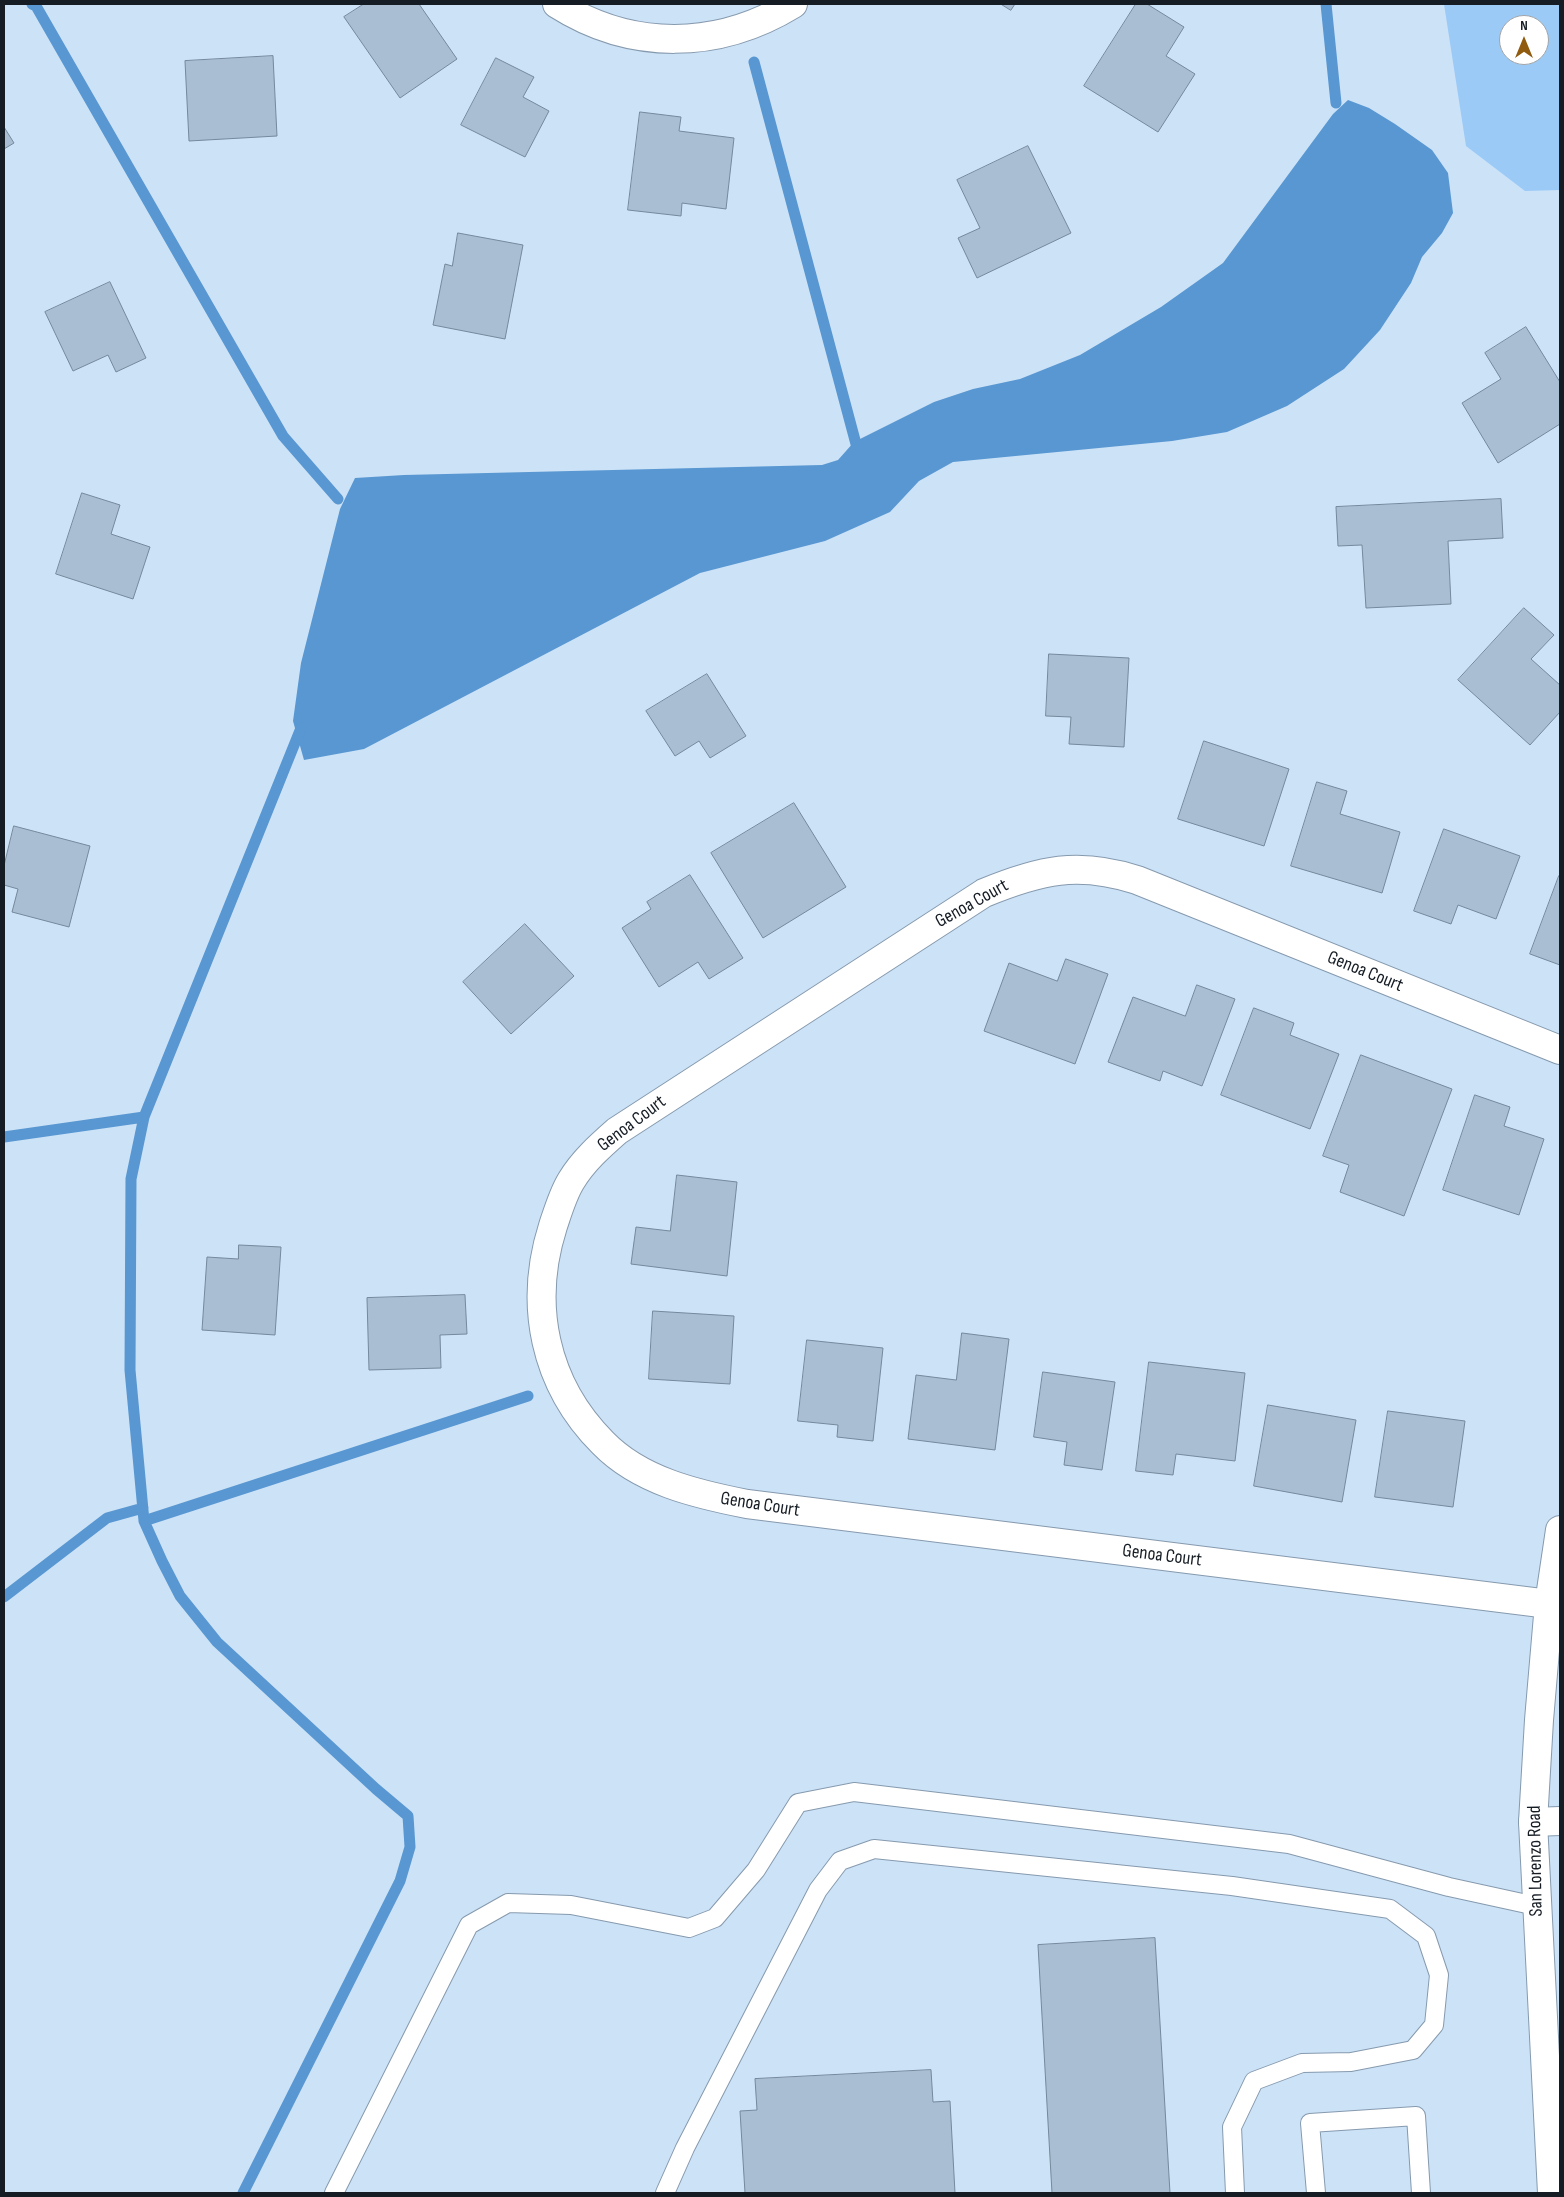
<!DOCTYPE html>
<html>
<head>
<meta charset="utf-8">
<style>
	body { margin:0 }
	#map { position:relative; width:1564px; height:2197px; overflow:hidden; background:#cce2f7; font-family:"Sofia Sans Condensed",sans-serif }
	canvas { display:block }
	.frame { position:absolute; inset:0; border:5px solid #151c24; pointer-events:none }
	.north { position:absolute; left:1499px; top:15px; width:50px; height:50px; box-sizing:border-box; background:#fff; border:1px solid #a1a4a7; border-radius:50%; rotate:0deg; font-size:14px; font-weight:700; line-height:20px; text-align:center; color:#151c24 }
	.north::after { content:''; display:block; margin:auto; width:18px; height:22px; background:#905a0f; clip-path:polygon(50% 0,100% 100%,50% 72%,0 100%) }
</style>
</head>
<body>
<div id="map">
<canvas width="1564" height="2197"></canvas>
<div class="frame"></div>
<div class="north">N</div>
</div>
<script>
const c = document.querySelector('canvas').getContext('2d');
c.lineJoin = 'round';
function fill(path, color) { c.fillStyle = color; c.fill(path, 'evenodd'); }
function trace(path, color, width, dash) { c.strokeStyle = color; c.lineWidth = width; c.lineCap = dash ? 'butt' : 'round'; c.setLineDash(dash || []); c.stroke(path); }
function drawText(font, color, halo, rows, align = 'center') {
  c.font = font + ' "Sofia Sans Condensed",sans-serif'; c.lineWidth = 4; c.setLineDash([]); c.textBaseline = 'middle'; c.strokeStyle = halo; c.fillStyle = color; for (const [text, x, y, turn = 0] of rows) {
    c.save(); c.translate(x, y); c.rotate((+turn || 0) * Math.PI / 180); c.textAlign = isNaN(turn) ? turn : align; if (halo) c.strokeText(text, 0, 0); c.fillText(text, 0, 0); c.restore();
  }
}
const green = new Path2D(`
	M 1444,4 L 1560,4 L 1560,190 L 1525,191 L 1466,146 ZM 1509,25 L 1539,25 L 1539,55 L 1509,55 Z`);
const water = new Path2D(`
	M 1348,100 L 1369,108 L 1395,124 L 1432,150 L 1448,173 L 1453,213 L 1442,233 L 1422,257 L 1411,283 L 1380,330 L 1344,369 L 1287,406 L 1227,432 L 1172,441 L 953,462 L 919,481 L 890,512 L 825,541 L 700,573 L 364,749 L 304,760 L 293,721 L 301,663 L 340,509 L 355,478 L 404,475 L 822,465 L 838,460 L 854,442 L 934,402 L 973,389 L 1020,379 L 1080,355 L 1161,307 L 1223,263 L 1333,114 Z`);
const stream = new Path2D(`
	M 32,4 L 36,6 L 283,436 L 338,499
	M 1326,4 L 1336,103
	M 754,62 L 856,444
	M 4,1137 L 144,1117
	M 144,1521 L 528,1396
	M 4,1597 L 107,1518 L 143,1508
	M 243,2193 L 400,1881 L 410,1847 L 408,1816 L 376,1789 L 217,1642 L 180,1596 L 162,1561 L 144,1521 L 130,1370 L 131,1179 L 144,1117 L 301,728`);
const building = new Path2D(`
	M 364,4 L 419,4 L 457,59 L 400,98 L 344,17 Z
	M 1001,4 L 1015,4 L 1011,10 Z
	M 1136,4 L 1147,4 L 1184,27 L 1166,56 L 1195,74 L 1158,132 L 1084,86 Z
	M 273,56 L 277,136 L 189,141 L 185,61 Z
	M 496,58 L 534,77 L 523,97 L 549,111 L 525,157 L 461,125 Z
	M 640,112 L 681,117 L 679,131 L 734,138 L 726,209 L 682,203 L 681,216 L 628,210 Z
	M 4,127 L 14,143 L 4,149 Z
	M 1028,146 L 1071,233 L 977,278 L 958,238 L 980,228 L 957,180 Z
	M 458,233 L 523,245 L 505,339 L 433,325 L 445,264 L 452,266 Z
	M 110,282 L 146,358 L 116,372 L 108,355 L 73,371 L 45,312 Z
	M 1526,327 L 1560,382 L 1560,424 L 1498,463 L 1462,403 L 1501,379 L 1485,353 Z
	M 82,493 L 120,505 L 111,534 L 150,547 L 133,599 L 56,574 Z
	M 1501,499 L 1503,538 L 1448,541 L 1451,604 L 1366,608 L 1362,545 L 1338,546 L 1336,507 Z
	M 1524,608 L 1554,635 L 1531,659 L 1560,685 L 1560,712 L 1530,745 L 1458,680 Z
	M 1049,654 L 1129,658 L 1124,747 L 1069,744 L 1071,717 L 1046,716 Z
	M 707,674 L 746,736 L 710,758 L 699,741 L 675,756 L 646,711 Z
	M 1204,741 L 1289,769 L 1264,846 L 1178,819 Z
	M 1317,782 L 1347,791 L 1340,814 L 1400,832 L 1382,893 L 1291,866 Z
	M 794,803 L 846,887 L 763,938 L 711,853 Z
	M 14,826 L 90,846 L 69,927 L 12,912 L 18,889 L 4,885 L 4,866 Z
	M 1444,829 L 1520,856 L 1496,919 L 1458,905 L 1451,924 L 1414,911 Z
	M 690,875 L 743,958 L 709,979 L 698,962 L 659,987 L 622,928 L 651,909 L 647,902 Z
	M 1559,876 L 1560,877 L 1560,965 L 1530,954 Z
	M 525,924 L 574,976 L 511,1034 L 463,982 Z
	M 1066,959 L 1108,974 L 1075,1064 L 984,1031 L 1009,963 L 1057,981 Z
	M 1197,985 L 1235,999 L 1202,1086 L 1163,1071 L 1160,1081 L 1108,1062 L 1133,997 L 1185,1016 Z
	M 1254,1008 L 1294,1023 L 1290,1035 L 1339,1054 L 1310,1129 L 1221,1095 Z
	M 1361,1055 L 1452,1089 L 1404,1216 L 1340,1192 L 1349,1165 L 1323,1156 Z
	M 1475,1095 L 1510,1107 L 1504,1126 L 1544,1139 L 1519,1215 L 1443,1190 Z
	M 677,1175 L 737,1182 L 727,1276 L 631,1264 L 636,1227 L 670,1231 Z
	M 239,1245 L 281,1247 L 275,1335 L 202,1330 L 207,1257 L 238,1259 Z
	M 465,1295 L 467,1334 L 440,1335 L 441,1368 L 369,1370 L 367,1298 Z
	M 653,1311 L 734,1316 L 730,1384 L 649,1379 Z
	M 962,1333 L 1009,1339 L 995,1450 L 908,1439 L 916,1375 L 956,1380 Z
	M 807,1340 L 883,1348 L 873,1441 L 837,1437 L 838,1425 L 798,1421 Z
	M 1149,1362 L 1245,1373 L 1235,1461 L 1176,1454 L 1173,1475 L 1136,1471 Z
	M 1043,1372 L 1115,1382 L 1102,1470 L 1064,1465 L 1067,1442 L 1034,1437 Z
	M 1268,1405 L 1356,1420 L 1342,1502 L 1254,1486 Z
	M 1388,1411 L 1465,1421 L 1453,1507 L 1375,1497 Z
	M 1155,1938 L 1170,2193 L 1052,2193 L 1038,1945 Z
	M 931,2070 L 933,2102 L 950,2101 L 955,2193 L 745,2193 L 740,2111 L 757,2110 L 755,2079 Z`);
const service = new Path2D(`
	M 334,2193 L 469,1925 L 508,1903 L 571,1905 L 689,1928 L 715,1918 L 756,1870 L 798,1803 L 854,1792 L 1289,1844 L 1449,1887 L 1536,1906
	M 665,2193 L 685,2148 L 818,1890 L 840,1861 L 874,1849 L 1232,1886 L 1390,1909 L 1426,1936 L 1439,1975 L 1434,2025 L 1413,2050 L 1351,2062 L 1302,2063 L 1254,2081 L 1232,2127 L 1235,2193
	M 1316,2193 L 1310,2123 L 1416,2116 L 1421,2193`);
const minor = new Path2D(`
	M 557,4 C 631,51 718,50 793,4
	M 1549,1604 L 747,1504 C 696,1494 640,1481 603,1443 C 544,1384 528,1304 553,1226 C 558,1211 563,1194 571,1181 C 583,1161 600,1146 617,1131 L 984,893 C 1040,870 1078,861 1137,880 L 1560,1050
	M 1533,1822 L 1560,1821`);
const tertiary = new Path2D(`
	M 1552,2193 L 1533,1822 L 1539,1720 L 1549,1604 L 1560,1530`);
const streetNames = [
	["Genoa Court",972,904,-29],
	["Genoa Court",1365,972,22],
	["Genoa Court",632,1124,-37],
	["Genoa Court",760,1505,9],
	["Genoa Court",1162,1556,7],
	["San Lorenzo Road",1536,1861,-91]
];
fill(green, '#9bcaf7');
fill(water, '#5897d1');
trace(stream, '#5897d1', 11);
fill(building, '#a9bed2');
trace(building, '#75889c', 1);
trace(service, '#869aae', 20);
trace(minor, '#869aae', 30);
trace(tertiary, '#869aae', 30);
trace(service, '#fff', 18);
trace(minor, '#fff', 28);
trace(tertiary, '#fff', 28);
drawText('19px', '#151c24', '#fff', streetNames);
</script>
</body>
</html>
